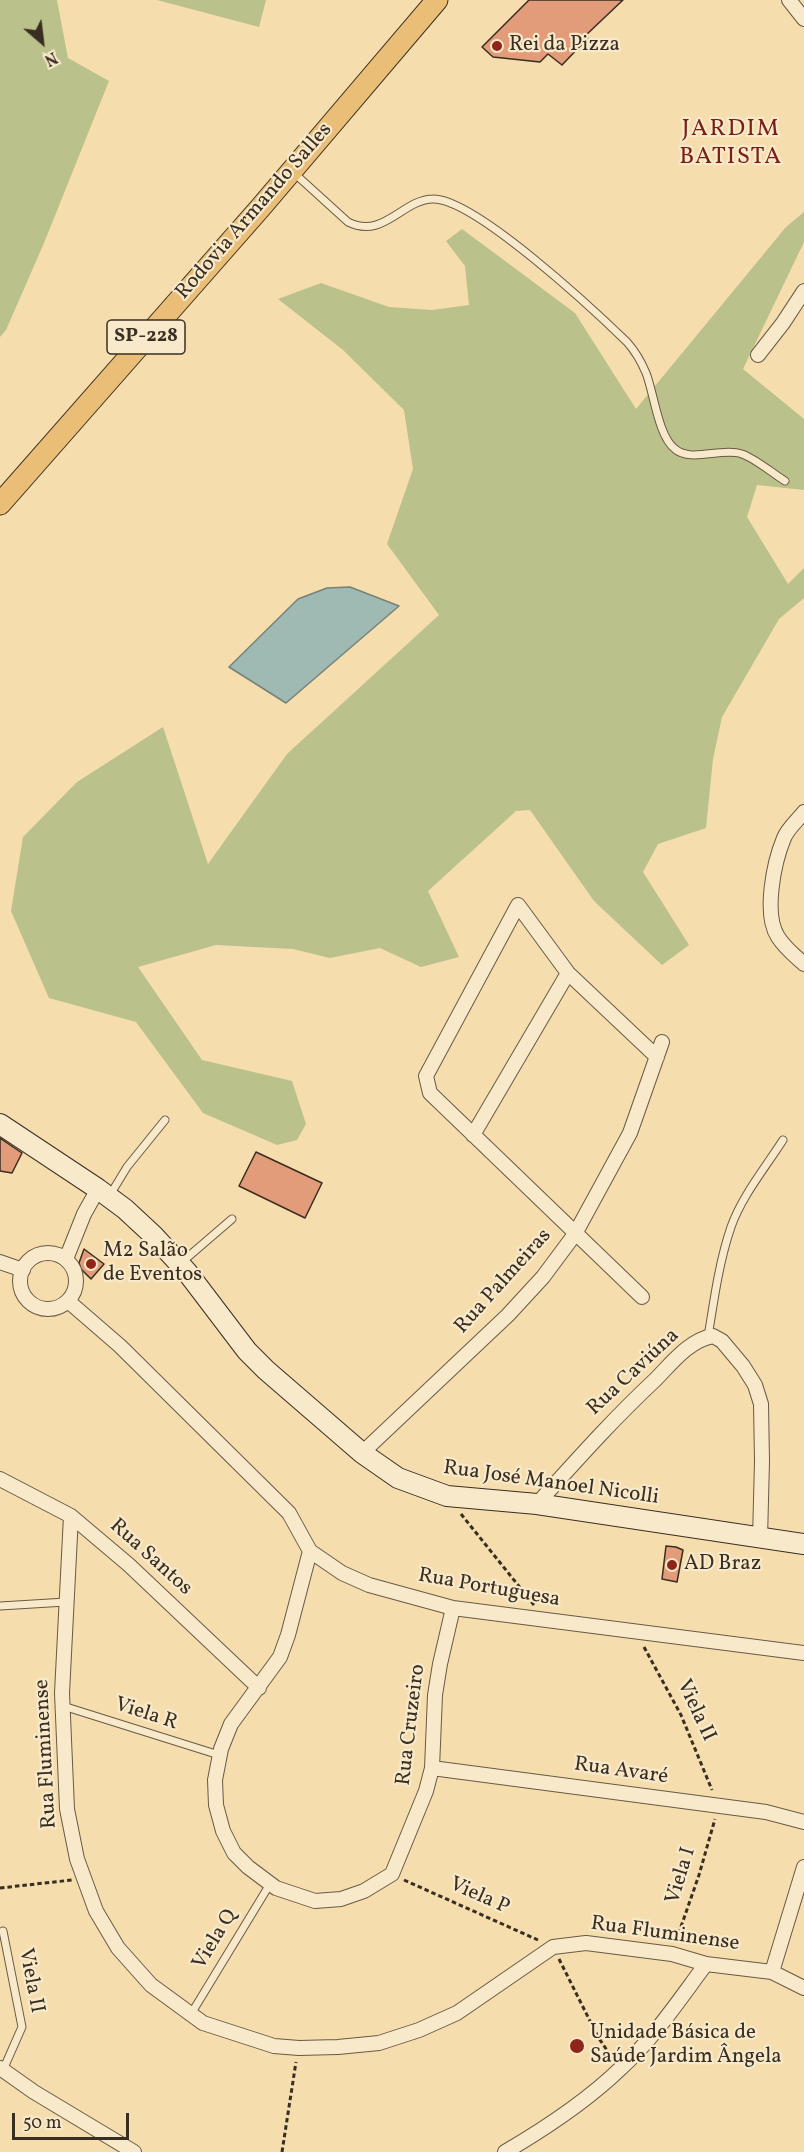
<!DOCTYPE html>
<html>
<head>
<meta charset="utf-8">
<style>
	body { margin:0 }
	#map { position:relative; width:804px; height:2152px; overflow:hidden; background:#f5ddae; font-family:Vollkorn,serif }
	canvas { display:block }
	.north { position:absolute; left:12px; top:12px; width:60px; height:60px; -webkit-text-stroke:4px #f8e9ca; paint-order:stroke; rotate:152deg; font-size:16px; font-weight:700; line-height:24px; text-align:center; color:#392e22 }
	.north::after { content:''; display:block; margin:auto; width:21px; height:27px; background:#392e22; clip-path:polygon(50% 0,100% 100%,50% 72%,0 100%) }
	.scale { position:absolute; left:12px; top:2113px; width:117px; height:27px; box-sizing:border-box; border:3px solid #392e22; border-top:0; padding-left:8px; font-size:18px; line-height:21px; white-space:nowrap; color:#392e22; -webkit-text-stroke:4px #f8e9ca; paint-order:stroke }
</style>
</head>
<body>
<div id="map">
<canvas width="804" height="2152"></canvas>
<div class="north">N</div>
<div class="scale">50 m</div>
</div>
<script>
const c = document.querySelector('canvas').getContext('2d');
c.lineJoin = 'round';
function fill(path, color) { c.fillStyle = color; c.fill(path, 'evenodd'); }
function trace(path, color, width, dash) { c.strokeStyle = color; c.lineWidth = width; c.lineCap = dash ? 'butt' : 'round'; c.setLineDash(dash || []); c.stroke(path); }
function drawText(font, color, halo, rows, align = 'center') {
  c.font = font + ' Vollkorn,serif'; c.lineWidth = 4.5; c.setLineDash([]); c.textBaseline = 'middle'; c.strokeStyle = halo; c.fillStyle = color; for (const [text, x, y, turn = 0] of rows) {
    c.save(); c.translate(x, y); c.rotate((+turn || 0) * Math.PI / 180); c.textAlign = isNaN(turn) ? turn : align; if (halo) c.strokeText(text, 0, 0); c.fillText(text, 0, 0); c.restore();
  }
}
const green = new Path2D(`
	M 0,0 L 57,0 L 68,58 L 109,81 L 44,243 L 6,330 L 0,337 Z
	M 157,0 L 266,0 L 259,27 Z
	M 804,212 L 804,242 L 743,369 L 804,419 L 804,490 L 757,485 L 747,517 L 788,584 L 804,568 L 804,598 L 779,619 L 722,717 L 713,759 L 706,828 L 658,844 L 643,872 L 689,945 L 662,965 L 594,901 L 530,810 L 516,811 L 428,891 L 459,957 L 421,967 L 380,948 L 330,958 L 293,949 L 216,945 L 138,967 L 202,1060 L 292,1081 L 306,1124 L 297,1140 L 277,1145 L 203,1113 L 136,1022 L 49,998 L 11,911 L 23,837 L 77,782 L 163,727 L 208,864 L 287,754 L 439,615 L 387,544 L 413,469 L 404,410 L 343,350 L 278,299 L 321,283 L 389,307 L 432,310 L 469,305 L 465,266 L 446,241 L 462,229 L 575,313 L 636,409 L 786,227 Z`);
const water = new Path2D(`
	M 350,587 L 399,606 L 286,703 L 229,667 L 298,599 L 327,588 Z`);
const building = new Path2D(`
	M 529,0 L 623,0 L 585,36 L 588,38 L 562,65 L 548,54 L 540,62 L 493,57 L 482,47 Z
	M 0,1138 L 22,1153 L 12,1173 L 0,1171 Z
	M 256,1152 L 322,1183 L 305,1218 L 239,1186 Z
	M 84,1249 L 104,1264 L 91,1279 L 81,1269 L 79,1263 Z
	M 666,1546 L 676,1547 L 683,1550 L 677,1582 L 662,1579 Z`);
const path = new Path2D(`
	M 461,1514 L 534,1605
	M 644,1647 L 681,1715 L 712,1790
	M 404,1880 L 538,1940
	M 0,1888 L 72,1880
	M 676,1941 L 699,1875 L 715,1819
	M 559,1959 L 598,2037 L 613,2059
	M 282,2152 L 296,2062`);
const service = new Path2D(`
	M 294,173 L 348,222 C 383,240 403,199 433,199 C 474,198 594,310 627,342 C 635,351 641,361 646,373 C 654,393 658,436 675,449 C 691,463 722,447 742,454 C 756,459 772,473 785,481
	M 110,1195 L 127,1167 L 165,1120
	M 182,1262 L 232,1219
	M 708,1337 C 714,1300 719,1262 731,1227 C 742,1196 765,1168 783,1140
	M 0,1606 L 66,1602
	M 63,1706 L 219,1755
	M 191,2014 L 270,1884
	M 3,2070 L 22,2027 L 3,1931`);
const minor = new Path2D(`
	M 789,0 L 804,19
	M 758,355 L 783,323 L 804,291
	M 804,812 C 798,820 788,828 784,838 C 774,862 763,914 778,937 C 785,948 795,956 804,964
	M 473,1135 L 568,973
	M20 1281a28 28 0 1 1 56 0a28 28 0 1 1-56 0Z
	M 66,1259 L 84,1214 L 98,1189
	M 0,1262 L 23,1270
	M 642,1297 L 430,1093 L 426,1076 L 518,905 L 568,973 L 657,1057
	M 68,1301 L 120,1346 L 289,1513 L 310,1551 L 342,1573 L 369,1585 L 453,1608 L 804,1653
	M 362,1453 L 508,1315 L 543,1277 L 575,1234 L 630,1133 L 662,1042
	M 0,1479 L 71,1516 L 129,1565 L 259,1688
	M 537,1504 C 575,1462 613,1419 655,1380 C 671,1364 689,1340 713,1336 L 722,1341 L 743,1366 L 755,1385 L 761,1404 L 762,1461 L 760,1539
	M 71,1516 L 62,1693 L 67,1809 L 77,1859 L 96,1911 L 118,1948 L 151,1985 L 203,2023 L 274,2046 L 299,2048 L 338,2047 L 379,2043 L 419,2030 L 457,2013 L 553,1947 L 586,1943 L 672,1954 L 706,1964 L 772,1972 L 804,1988
	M 310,1551 L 288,1635 L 280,1657 L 231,1724 L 221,1749 L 215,1780 L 216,1805 L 223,1831 L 234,1853 L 248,1867 L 276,1888 L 315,1901 L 341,1899 L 364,1891 L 392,1874 L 426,1791 L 432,1768 L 435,1695 L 440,1664 L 453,1608
	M 432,1768 L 766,1812 L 804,1822
	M 772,1972 L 804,1867
	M 0,2068 L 34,2092 L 134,2152
	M 505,2152 C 546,2128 587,2101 621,2068 C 654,2038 679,2000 706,1964`);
const secondary = new Path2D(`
	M 0,1124 L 98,1189 L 125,1209 L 153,1235 L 187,1272 L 247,1351 L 266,1370 L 362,1453 L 398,1478 L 447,1496 L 537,1504 L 804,1544`);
const primary = new Path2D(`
	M 0,504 L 261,207 L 437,0`);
const markers = [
	[497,46,6,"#8f2418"],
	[91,1264,6,"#8f2418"],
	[672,1565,6,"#8f2418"],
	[577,2046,8,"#8f2418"]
];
const shields = [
	[146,337,78]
];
const shieldNames = [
	["SP-228",146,337]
];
const poiNames = [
	["Rei da Pizza",509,46],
	["M2 Salão",103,1252],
	["de Eventos",103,1276],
	["AD Braz",684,1565],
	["Unidade Básica de",590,2034],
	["Saúde Jardim Ângela",590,2058]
];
const streetNames = [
	["Rodovia Armando Salles",255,212,-49],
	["Rua Palmeiras",504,1282,-48],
	["Rua Caviúna",634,1373,-43],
	["Rua José Manoel Nicolli",551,1484,8],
	["Rua Santos",150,1558,42],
	["Rua Portuguesa",489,1589,10],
	["Viela II",695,1711,65],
	["Viela R",146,1715,18],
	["Rua Cruzeiro",412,1725,-83],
	["Rua Fluminense",47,1754,-93],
	["Rua Avaré",621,1772,8],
	["Viela I",682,1876,-73],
	["Viela P",479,1897,24],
	["Rua Fluminense",665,1935,8],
	["Viela Q",216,1940,-59],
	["Viela II",30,1981,79]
];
const quarterNames = [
	["JARDIM",731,131],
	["BATISTA",731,159]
];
fill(green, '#bac18b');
fill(water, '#9fbab3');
trace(water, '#768279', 1.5);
fill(building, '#e29c79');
trace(building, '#392e22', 1.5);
trace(service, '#685a45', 9);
trace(minor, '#685a45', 16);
trace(secondary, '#392e22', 22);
trace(primary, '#392e22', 23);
trace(path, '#392e22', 3, [4.5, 3]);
trace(service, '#f8e9ca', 7);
trace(minor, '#f8e9ca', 14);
trace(secondary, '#f8e9ca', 20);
trace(primary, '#eabe77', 21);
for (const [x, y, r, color] of markers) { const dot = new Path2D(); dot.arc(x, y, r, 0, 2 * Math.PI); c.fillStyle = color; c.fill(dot); trace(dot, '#f8e9ca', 2); }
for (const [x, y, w] of shields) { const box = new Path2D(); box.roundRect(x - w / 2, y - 17, w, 34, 4.5); c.fillStyle = '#f8e9ca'; c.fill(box); trace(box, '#392e22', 1.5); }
drawText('bold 20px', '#392e22', null, shieldNames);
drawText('21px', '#392e22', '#f8e9ca', poiNames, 'left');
drawText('21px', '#392e22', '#f8e9ca', streetNames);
c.letterSpacing = '1.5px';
drawText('24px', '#7a1f14', '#f8e9ca', quarterNames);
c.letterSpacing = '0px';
</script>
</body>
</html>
